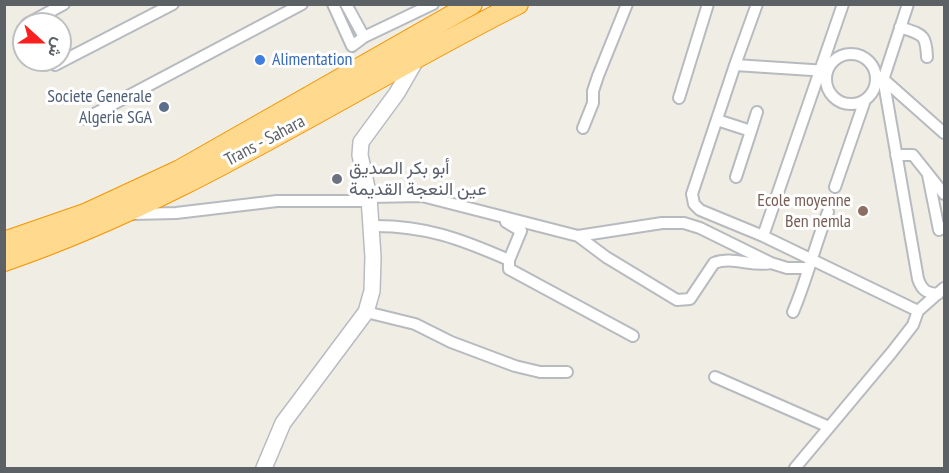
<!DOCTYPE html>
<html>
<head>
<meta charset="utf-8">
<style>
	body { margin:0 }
	#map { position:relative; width:949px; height:473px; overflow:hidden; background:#f0ede4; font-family:"PT Sans Narrow",Vazirmatn,sans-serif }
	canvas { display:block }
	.frame { position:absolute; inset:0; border:6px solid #5c6166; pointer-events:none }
	.north { position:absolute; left:12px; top:12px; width:60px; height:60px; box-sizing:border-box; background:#fff; border:2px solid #bec0c2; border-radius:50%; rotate:111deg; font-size:16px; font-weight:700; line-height:24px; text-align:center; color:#5c6166 }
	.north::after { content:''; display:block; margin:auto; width:21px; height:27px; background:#fb2020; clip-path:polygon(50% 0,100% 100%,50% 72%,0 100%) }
</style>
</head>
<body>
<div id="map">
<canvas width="949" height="473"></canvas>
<div class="frame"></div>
<div class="north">ش</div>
</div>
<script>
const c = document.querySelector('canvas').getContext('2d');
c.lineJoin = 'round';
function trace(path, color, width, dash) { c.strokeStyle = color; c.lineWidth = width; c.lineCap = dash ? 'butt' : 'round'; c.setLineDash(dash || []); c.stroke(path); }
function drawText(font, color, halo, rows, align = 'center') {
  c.font = font + ' "PT Sans Narrow",Vazirmatn,sans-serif'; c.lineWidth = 6; c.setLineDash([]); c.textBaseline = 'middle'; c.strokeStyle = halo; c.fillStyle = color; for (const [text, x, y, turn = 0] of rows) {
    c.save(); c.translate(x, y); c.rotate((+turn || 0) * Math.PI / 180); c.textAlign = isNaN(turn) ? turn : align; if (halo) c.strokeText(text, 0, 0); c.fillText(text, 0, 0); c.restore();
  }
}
const street = new Path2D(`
	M 333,4 L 352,46 L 364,37 L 433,4
	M 346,4 L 364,37
	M 757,4 L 735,65 L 827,71
	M 908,4 L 884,77 L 885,89 L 918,279 C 922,290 926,293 938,294
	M 27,24 L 64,4
	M 900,27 C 922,35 926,33 927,57
	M826 79a25 25 0 1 1 50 0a25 25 0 1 1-50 0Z
	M 55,65 L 173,4
	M 735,65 L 692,194 L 694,204 L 700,210 L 763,236 L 918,311
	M 882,78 L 944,133
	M 679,98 L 708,4
	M 85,119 L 302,4
	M 717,120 L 751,131 L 757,112
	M 583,128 L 593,103 L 593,91 L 598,76 L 627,4
	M 896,155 L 913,155 L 944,194
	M 928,175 L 939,230 L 944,227
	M 736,177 L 751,131
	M 835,187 L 865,100
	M 369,197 L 422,196 L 578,236 L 662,223 L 684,223 L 700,228 L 771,263 L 787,268 L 809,268
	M 131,214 L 176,213 L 277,201 L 369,201
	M 506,222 L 521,231 L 509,260
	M 371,226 C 424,225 461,239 509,260 L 509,269 L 633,336
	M 578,236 L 606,257 L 677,300 L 690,299 L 714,263 C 732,256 752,267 771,263
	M 763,236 L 843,4
	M 366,312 L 415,324 L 451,342 L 515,366 L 540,372 L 567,372
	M 793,312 C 807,279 815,245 828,212
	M 715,377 L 829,427
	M 795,468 L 892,352 L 913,325 L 918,311 L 944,288`);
const secondary = new Path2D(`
	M 264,468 L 283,423 L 366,312 L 372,291 L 373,257 L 369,197 L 360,155 L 361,142 L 397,93 L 416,60`);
const highway = new Path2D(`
	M 4,242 L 85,214 L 180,170 L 472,4
	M 4,261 C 187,199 347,90 518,4`);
const markers = [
	[260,60,6,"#3f7fe0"],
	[164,107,6,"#5c6f8a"],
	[337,179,6,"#6b7280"],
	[863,211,6,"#8d6e63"]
];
const shopNames = [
	["Alimentation",272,60]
];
const serviceNames = [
	["Societe Generale",152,97],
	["Algerie SGA",152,118]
];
const streetNames = [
	["Trans - Sahara",265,141,-28]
];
const worshipNames = [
	["أبو بكر الصديق",349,169],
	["عين النعجة القديمة",349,190]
];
const educationNames = [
	["Ecole moyenne",851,201],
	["Ben nemla",851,222]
];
trace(street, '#b7bbc0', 14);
trace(secondary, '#b8bcc2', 18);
trace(highway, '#f59500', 22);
trace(street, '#fff', 10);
trace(secondary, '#fff', 15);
trace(highway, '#ffd98d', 20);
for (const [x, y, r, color] of markers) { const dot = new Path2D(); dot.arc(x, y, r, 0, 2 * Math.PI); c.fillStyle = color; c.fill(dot); trace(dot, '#fff', 2); }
drawText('18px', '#366cbe', '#fff', shopNames, 'left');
drawText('18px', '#4e5e75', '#fff', serviceNames, 'right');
drawText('18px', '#5c6166', '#fff', streetNames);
drawText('18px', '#5b616d', '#fff', worshipNames, 'left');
drawText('18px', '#785e54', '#fff', educationNames, 'right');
</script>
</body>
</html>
